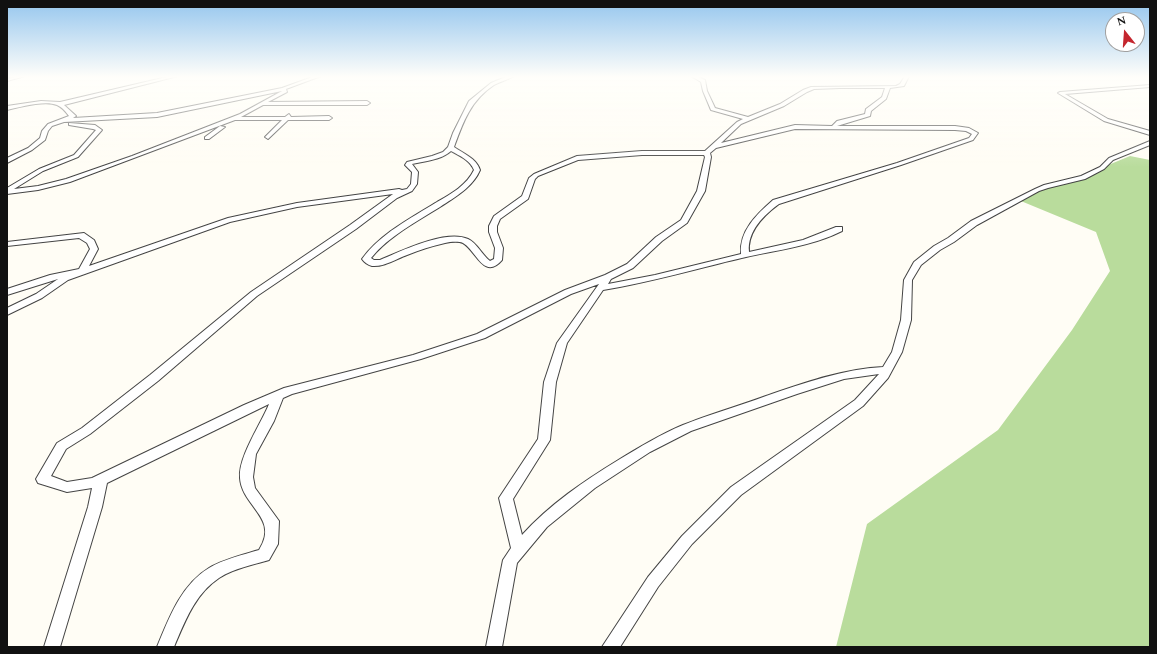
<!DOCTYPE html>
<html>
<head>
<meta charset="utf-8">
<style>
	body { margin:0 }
	#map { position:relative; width:1157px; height:654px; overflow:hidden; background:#fffdf5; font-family:Spectral,serif }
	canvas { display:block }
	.frame { position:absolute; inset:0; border:8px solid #111; pointer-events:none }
	.north { position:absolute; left:1105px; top:12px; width:40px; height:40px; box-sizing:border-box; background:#fff; border:1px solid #a0a0a0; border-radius:50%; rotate:343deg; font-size:11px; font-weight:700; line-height:16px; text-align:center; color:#111 }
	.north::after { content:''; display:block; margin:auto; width:14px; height:18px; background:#c4262e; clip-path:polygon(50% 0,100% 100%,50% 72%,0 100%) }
</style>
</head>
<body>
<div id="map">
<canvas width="1157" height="654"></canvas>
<div class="frame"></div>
<div class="north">N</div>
</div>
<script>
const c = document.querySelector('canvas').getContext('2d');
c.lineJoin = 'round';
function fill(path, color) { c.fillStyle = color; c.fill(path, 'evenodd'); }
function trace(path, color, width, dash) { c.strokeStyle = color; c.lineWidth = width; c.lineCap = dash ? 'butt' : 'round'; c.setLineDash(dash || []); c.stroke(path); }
const forest = new Path2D(`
	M 1130,156 L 1150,160 L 1150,647 L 836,647 L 867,524 L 998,430 L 1072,330 L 1110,271 L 1096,232 L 1016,199 L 1077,178 Z`);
const street = new Path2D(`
	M 18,76 L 25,76 L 7,81 L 7,79 Z
	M 171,76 L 178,76 L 64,105 L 75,115 L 76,116 L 73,118 L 157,113 L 282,88 L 315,76 L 321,76 L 286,89 L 287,92 L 268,102 L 367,101 L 370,103 L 367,105 L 263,105 L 241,117 L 285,117 L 289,114 L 291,117 L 329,116 L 332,118 L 329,120 L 288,120 L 268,139 L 265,137 L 282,120 L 235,120 L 70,182 L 38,190 L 7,194 L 7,188 L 39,169 L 74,155 L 96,130 L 93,129 L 69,125 L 69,123 L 95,125 L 102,130 L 78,157 L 43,171 L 14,189 L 38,186 L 66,179 L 132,156 L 240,114 L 282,91 L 157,117 L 64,122 L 52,126 L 48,131 L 45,140 L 32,150 L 7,163 L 7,158 L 28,148 L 40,138 L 42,131 L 48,124 L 69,116 C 66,112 62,107 57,105 C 45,100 20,107 7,110 L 7,106 L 41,101 L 60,102 Z
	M 508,76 L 514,76 C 508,80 501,81 494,85 C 471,100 463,122 454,147 C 464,154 476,158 480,170 C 473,187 455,197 440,207 C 416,222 389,236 371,258 L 374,260 L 380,260 C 401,251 446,229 468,239 C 477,243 482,255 490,261 L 494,259 L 495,248 L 489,232 L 489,226 L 494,216 L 522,196 L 529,178 L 534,174 L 577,156 L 642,151 L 705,151 L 737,122 L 743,119 L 711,110 L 703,91 L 701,82 L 691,76 L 696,76 L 705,80 L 707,91 L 715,108 L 748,117 L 780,104 L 803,90 L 811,87 L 896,86 L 900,84 L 905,76 L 909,76 L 904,86 L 890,88 L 886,99 L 871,111 L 870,116 L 837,126 L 955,126 L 969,128 L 978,133 L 973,140 L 901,165 L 779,204 C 764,215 747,231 749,252 L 803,240 L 836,227 L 842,227 L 842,231 C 812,246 778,250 746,257 C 698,268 652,282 603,290 L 567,343 L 556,382 L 550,440 L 513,499 L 522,535 C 550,504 584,481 620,459 C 640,447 661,434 683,425 C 710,414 739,406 766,396 C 804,383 843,369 883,367 L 892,352 L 901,320 L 904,280 L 914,262 L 934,246 L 948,238 L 971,221 L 1035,189 L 1044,185 L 1081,176 L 1100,167 L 1109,158 L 1150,141 L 1150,145 L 1113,160 L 1104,169 L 1085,179 L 1048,188 L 1039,191 L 977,225 L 954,242 L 940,250 L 921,265 L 912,280 L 911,320 L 902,352 L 888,378 L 863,406 L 741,495 L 692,544 L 658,587 L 620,647 L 602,647 L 648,577 L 682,536 L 731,487 L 855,400 L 879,374 L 844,379 L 797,394 L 691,431 L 650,452 L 595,488 L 547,527 L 517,563 L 502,647 L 486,647 L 503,560 L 511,548 L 499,498 L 538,439 L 544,382 L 557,343 L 599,284 L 571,294 L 485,338 L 421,359 L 292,394 L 283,398 L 274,421 L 256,454 L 253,477 L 255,488 L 279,521 L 278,544 L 269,560 C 253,565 234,568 219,578 C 195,594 185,621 174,647 L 157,647 C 169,618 181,585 209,568 C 224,559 242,555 259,550 C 280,518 242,507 240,478 C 238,457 261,424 269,404 L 107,483 L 102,507 L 60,647 L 44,647 L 88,507 L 92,488 L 67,492 L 38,483 L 36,479 L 57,443 L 82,428 L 150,375 L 251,292 L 350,225 L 393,194 L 297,207 L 230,222 L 68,280 L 42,298 L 7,315 L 7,308 L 36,294 L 58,279 L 7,295 L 7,289 L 50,275 L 79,269 L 90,249 L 87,243 L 79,238 L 7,246 L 7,242 L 84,233 L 94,240 L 98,249 L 89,266 L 228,218 L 297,203 L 399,189 L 402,190 L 407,189 L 411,184 L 412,172 L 405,165 L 407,162 L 432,156 L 443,152 L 448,147 L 453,133 L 469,101 L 491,83 ZM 840,88 L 885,88 L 882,97 L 866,109 L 865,114 L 837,121 L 832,126 L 795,125 L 721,143 L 741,124 L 784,106 L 807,92 L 814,89 ZM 795,129 L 955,130 L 966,131 L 972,134 L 969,138 L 897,163 L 773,200 C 757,214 739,231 741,254 L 655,275 L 608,284 L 611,279 L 633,268 L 662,241 L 687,223 L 705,191 L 711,157 L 710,153 L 716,148 ZM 451,151 C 460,156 470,160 474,170 C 467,185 451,194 437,202 C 411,218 380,234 362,259 C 364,262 368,265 372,266 C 384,267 396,259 407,255 C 419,250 432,246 445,243 C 450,242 458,241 463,243 C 476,250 484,281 502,260 L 503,248 L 497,232 L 497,226 L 500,219 L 528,199 L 535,179 L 538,176 L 578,160 L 642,155 L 704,155 L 705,157 L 697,191 L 681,220 L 656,237 L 627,264 L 605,275 L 565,290 L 477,334 L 413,355 L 284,388 L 244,405 L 92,478 L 67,482 L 51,476 L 66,449 L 90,434 L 158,381 L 257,296 L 356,229 L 397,198 L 412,191 L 417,184 L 418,172 L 412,164 C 425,161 441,160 451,151 Z
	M 1150,85 L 1150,87 L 1065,94 L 1108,119 L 1150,131 L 1150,135 L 1104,121 L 1058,93 L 1060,92 Z
	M 220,126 L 225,127 L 209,139 L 205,139 L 205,137 Z`);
fill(forest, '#b9dc9c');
trace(street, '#444', 2);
fill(street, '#fff');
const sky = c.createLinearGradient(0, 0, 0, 167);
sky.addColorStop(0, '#95c6ee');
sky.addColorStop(0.46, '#fffefa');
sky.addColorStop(1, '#fffefa00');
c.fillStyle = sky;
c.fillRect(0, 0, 1157, 167);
</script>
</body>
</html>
